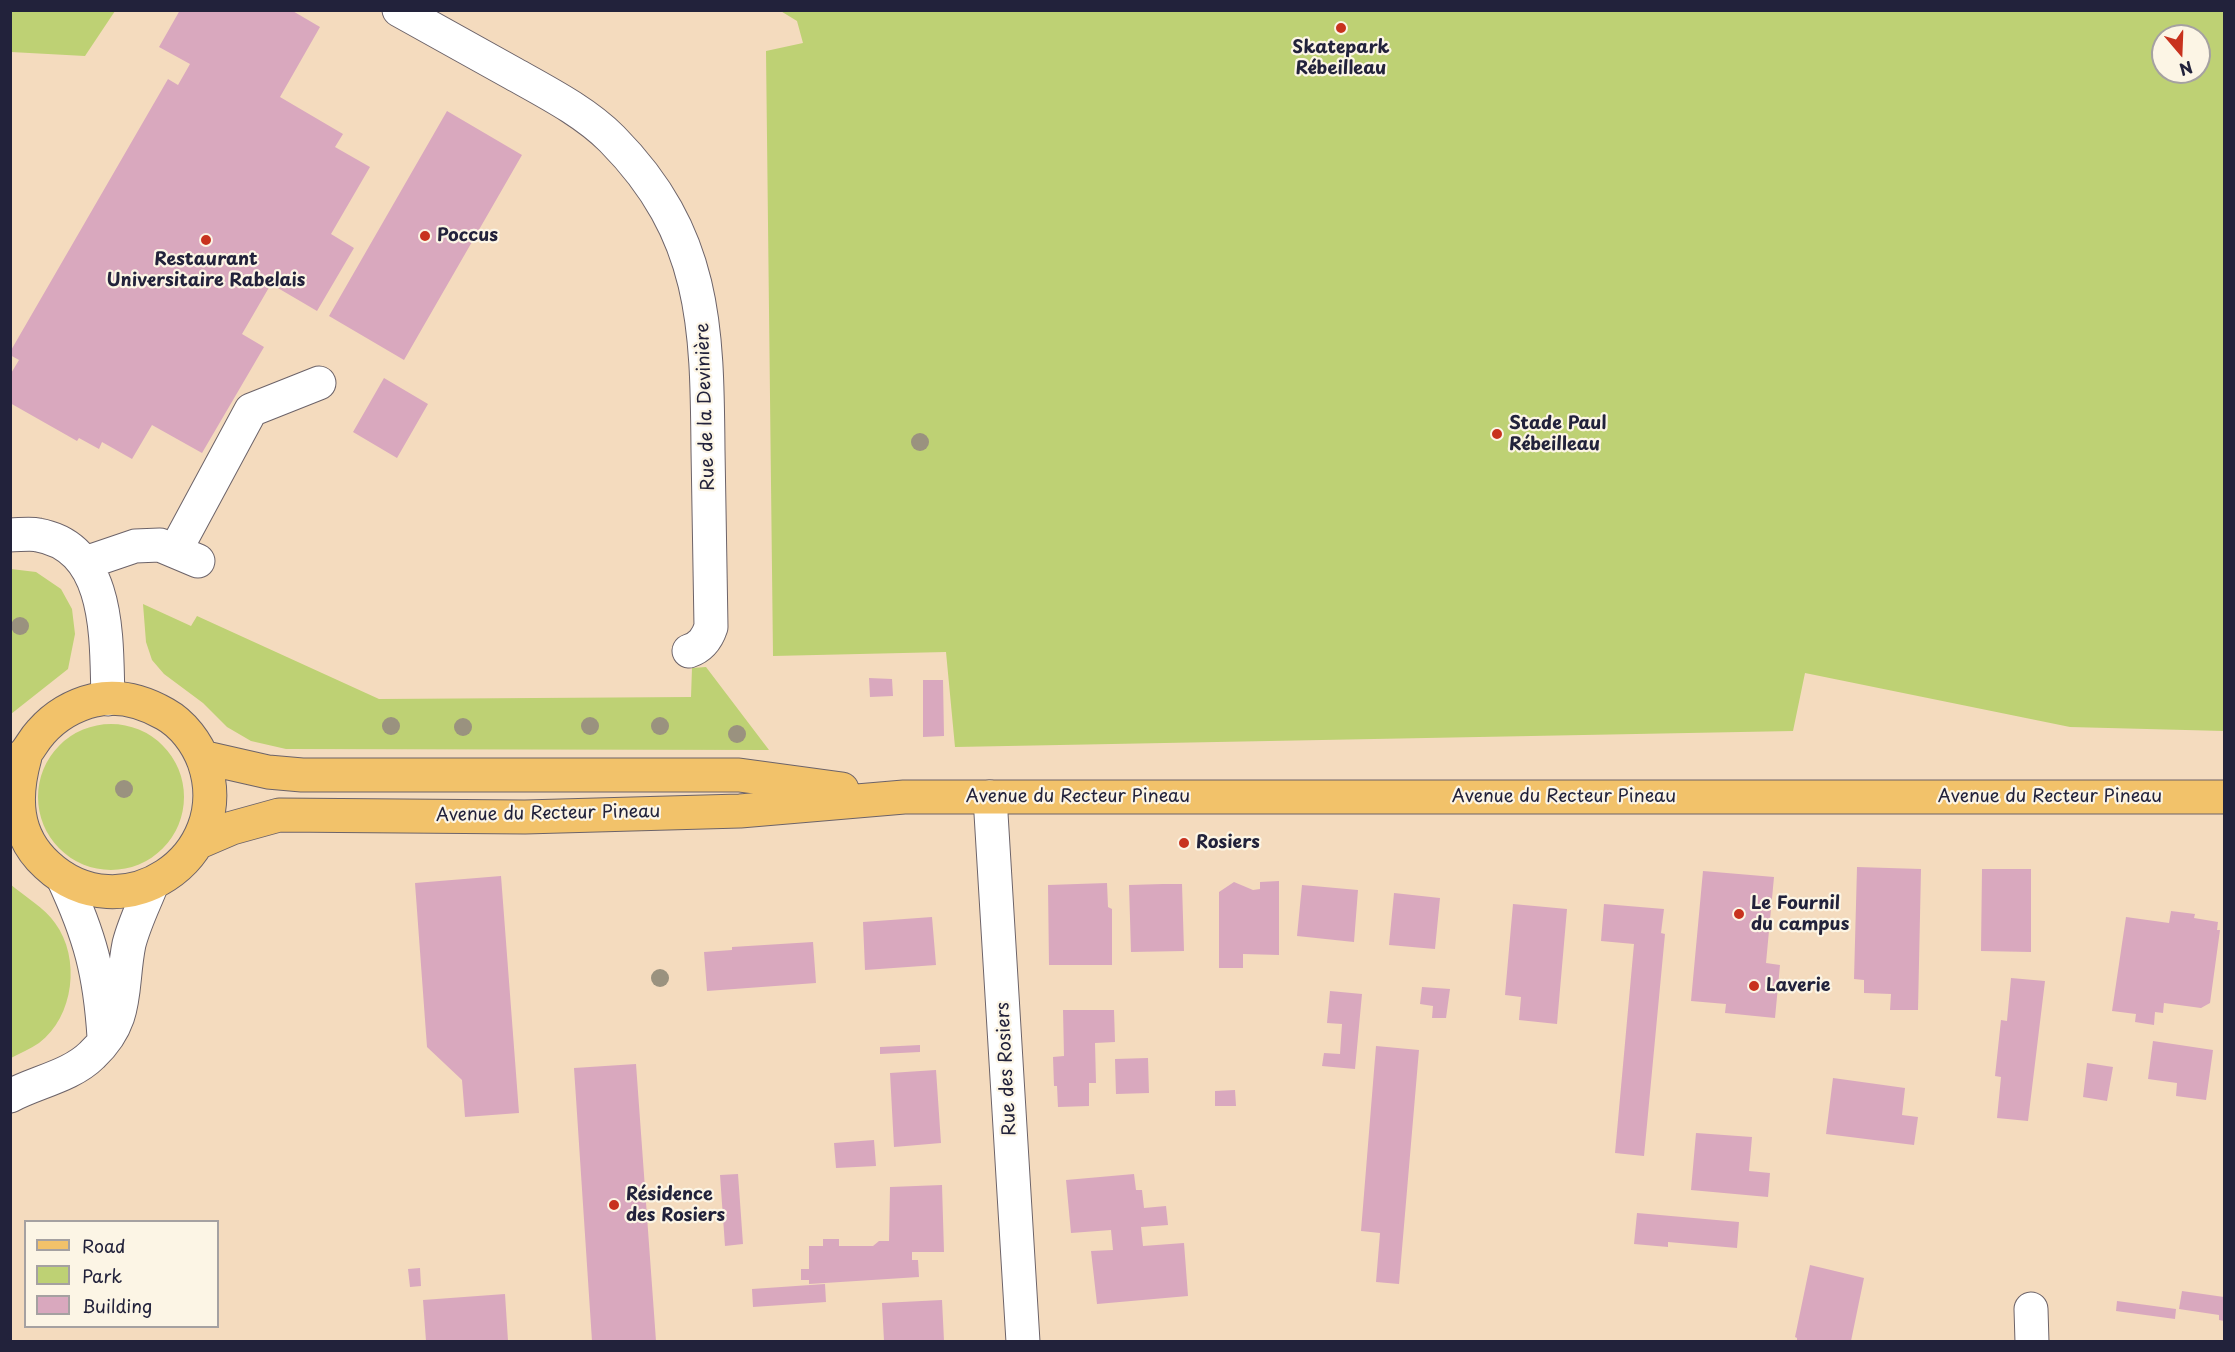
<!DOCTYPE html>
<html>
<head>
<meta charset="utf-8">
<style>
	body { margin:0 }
	#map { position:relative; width:2235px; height:1352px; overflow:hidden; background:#f4dbbe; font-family:"Playpen Sans",sans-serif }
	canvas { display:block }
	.frame { position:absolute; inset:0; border:12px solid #22223b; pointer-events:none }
	.legend { position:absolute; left:24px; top:1220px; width:195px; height:108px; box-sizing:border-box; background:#fcf5e5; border:2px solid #a5a1a1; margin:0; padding:8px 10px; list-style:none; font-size:18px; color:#22223b }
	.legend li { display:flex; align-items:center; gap:12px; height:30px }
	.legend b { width:30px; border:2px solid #a5a1a1 }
	.north { position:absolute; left:2151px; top:24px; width:60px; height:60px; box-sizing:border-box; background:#fcf5e5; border:2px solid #a5a1a1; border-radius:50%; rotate:161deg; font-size:16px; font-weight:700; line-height:24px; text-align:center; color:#22223b }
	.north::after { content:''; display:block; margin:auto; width:21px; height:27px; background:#c8321e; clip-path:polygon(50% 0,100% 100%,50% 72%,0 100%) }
</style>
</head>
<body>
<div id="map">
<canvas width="2235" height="1352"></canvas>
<div class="frame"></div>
<ul class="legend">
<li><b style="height:8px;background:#f2c26a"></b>Road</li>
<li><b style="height:16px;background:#bed174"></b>Park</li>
<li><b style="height:16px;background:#d9a8be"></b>Building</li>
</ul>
<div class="north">N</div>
</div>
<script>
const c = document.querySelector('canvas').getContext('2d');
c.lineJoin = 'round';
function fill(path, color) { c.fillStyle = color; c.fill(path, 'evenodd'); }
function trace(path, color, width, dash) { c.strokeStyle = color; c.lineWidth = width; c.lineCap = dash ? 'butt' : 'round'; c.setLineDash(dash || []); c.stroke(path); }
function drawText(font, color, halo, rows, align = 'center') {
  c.font = font + ' "Playpen Sans",sans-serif'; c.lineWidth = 4.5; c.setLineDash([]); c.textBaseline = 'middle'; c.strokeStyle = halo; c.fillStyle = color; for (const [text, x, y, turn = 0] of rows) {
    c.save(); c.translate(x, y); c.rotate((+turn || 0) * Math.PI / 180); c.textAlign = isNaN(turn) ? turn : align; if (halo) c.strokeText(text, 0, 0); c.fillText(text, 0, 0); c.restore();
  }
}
const green = new Path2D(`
	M 11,10 L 115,10 L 115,11 L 85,56 L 11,52 Z
	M 779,10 L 2224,11 L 2224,731 L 2070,727 L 1805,673 L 1793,731 L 955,747 L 946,652 L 773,656 L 766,51 L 803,43 L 797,21 ZM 2163,36 L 2199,36 L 2199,72 L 2163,72 Z
	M 11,569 L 36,572 L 61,589 L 72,609 L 75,634 L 68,669 L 11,714 Z
	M 143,604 L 191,626 L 197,616 L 379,699 L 691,697 L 692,668 L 706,667 L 769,750 L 286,749 L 251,741 L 227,727 L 203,703 L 164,674 L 152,660 L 146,642 Z
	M38 797a73 73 0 1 1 146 0a73 73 0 1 1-146 0Z
	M 10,884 C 24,896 45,908 55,923 C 81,958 74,1017 39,1043 C 30,1049 20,1053 11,1058 Z`);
const building = new Path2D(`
	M 180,10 L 291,10 L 320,27 L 280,97 L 343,134 L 335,147 L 370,167 L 331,234 L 354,248 L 317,311 L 271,284 L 242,334 L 264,347 L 202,453 L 152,425 L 132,459 L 102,442 L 99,449 L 79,438 L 77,441 L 10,403 L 10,375 L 19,360 L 10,355 L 10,352 L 168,79 L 178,85 L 190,64 L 159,47 Z
	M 447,111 L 522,155 L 404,360 L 329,316 Z
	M 384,378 L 428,404 L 397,458 L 353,432 Z
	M 869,678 L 892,679 L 893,696 L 870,697 Z
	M 923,680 L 943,680 L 944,736 L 923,737 Z
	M 1857,867 L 1921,869 L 1918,1010 L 1890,1010 L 1891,994 L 1864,993 L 1864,980 L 1854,979 Z
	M 1982,869 L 2031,869 L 2031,952 L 1981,951 Z
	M 1703,871 L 1774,877 L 1766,963 L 1780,965 L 1775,1018 L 1725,1013 L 1726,1004 L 1691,1001 Z
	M 501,876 L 519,1113 L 465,1117 L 462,1080 L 427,1047 L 415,883 Z
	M 1279,881 L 1279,955 L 1243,954 L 1243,968 L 1219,968 L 1219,892 L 1234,882 L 1253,890 L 1260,889 L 1260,882 Z
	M 1107,883 L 1108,907 L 1112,909 L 1112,965 L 1049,965 L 1048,885 Z
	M 1163,884 L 1182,884 L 1184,951 L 1131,952 L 1129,885 Z
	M 1302,885 L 1358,890 L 1354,942 L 1297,936 Z
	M 1394,893 L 1440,898 L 1435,949 L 1389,945 Z
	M 1513,904 L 1567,909 L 1557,1024 L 1519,1020 L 1521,997 L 1505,995 Z
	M 1604,904 L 1664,909 L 1661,933 L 1665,934 L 1644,1156 L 1615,1153 L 1634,944 L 1601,941 Z
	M 2171,911 L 2195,914 L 2194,918 L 2218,922 L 2217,930 L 2220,930 L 2210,1003 L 2201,1008 L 2164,1003 L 2163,1013 L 2155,1012 L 2154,1025 L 2135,1022 L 2136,1014 L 2112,1011 L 2126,917 L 2169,923 Z
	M 932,917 L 936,965 L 865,970 L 863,922 Z
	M 813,942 L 816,983 L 707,991 L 704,952 L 732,950 L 732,947 Z
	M 2011,978 L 2045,981 L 2028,1121 L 1997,1118 L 2001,1077 L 1995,1076 L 2001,1020 L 2007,1021 Z
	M 1422,987 L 1450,989 L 1446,1018 L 1432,1018 L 1433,1006 L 1420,1004 Z
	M 1330,991 L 1362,994 L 1355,1069 L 1322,1066 L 1324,1053 L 1340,1054 L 1342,1024 L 1327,1023 Z
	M 1063,1010 L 1114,1010 L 1115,1042 L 1095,1043 L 1096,1083 L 1089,1083 L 1089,1106 L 1058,1107 L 1057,1086 L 1054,1086 L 1053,1057 L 1064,1056 Z
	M 2153,1041 L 2213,1050 L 2206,1100 L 2176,1096 L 2177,1083 L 2148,1079 Z
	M 920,1045 L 920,1052 L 880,1054 L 880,1047 Z
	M 1376,1046 L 1419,1050 L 1399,1284 L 1376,1282 L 1380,1233 L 1361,1231 Z
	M 1148,1058 L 1149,1093 L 1116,1094 L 1115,1059 Z
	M 2087,1063 L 2113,1067 L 2107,1101 L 2083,1097 Z
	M 636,1064 L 656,1341 L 592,1341 L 574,1068 Z
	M 936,1070 L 941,1143 L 894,1147 L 890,1073 Z
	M 1833,1078 L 1905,1088 L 1902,1115 L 1918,1117 L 1914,1145 L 1826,1134 Z
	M 1235,1090 L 1236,1106 L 1215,1106 L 1215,1091 Z
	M 1696,1133 L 1752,1137 L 1749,1171 L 1770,1173 L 1768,1197 L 1691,1190 Z
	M 874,1140 L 876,1166 L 836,1168 L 834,1143 Z
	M 738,1174 L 743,1244 L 725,1246 L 720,1175 Z
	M 1134,1174 L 1136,1190 L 1142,1190 L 1144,1208 L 1166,1206 L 1168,1225 L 1141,1227 L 1143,1246 L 1184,1243 L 1188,1296 L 1097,1304 L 1091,1251 L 1113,1250 L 1111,1230 L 1071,1233 L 1066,1180 Z
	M 942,1185 L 944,1252 L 912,1252 L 912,1260 L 918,1260 L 919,1277 L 809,1284 L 809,1280 L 801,1280 L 801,1269 L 809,1269 L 809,1246 L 823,1246 L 823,1239 L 839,1239 L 839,1246 L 873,1246 L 879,1241 L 889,1241 L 890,1187 Z
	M 1637,1213 L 1739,1222 L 1737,1248 L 1668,1242 L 1668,1247 L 1634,1244 Z
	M 1810,1265 L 1864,1278 L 1851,1341 L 1797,1341 L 1797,1338 L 1795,1337 Z
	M 420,1268 L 421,1286 L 410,1287 L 408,1269 Z
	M 825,1284 L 826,1302 L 753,1307 L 752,1289 Z
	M 2182,1291 L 2224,1297 L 2224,1321 L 2219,1320 L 2219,1315 L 2179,1309 Z
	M 505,1294 L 508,1341 L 426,1341 L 423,1300 Z
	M 942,1300 L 944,1341 L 884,1341 L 882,1303 Z
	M 2117,1301 L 2176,1309 L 2175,1319 L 2116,1311 Z`);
const minor = new Path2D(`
	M 399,10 C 438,32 476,53 514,74 C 548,93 585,112 612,139 C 706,234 707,326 708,450 C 709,509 710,568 711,627 C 707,639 701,647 689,651
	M 10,535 C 19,535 30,533 38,535 C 112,548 106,642 108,699
	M 175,551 L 251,410 L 319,383
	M 85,563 L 135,546 L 160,545 L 198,561
	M 990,797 L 1023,1342
	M 63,878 C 90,936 100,973 104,1037
	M 10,1096 C 36,1082 71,1076 92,1055 C 130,1019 120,988 129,944 C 134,924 144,904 152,884
	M 2031,1309 L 2032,1342`);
const major = new Path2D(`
	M 202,757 L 268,772 L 302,775 L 739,775 L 842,789
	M 10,763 C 30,755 28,746 41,732 C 55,716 74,705 95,700 C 119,695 144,702 165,714 C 183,724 197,743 204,762 C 237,858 121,934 47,865 C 14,835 14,796 25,757
	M 197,843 L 232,828 L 279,815 L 525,817 L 740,811 L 904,797 L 2224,797`);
const trees = [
	[920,442],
	[20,626],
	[391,726],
	[590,726],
	[660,726],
	[463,727],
	[737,734],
	[124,789],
	[660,978]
];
const markers = [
	[1341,28,6,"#c8321e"],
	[425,236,6,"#c8321e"],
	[206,240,6,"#c8321e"],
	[1497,434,6,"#c8321e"],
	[1184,843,6,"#c8321e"],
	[1739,914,6,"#c8321e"],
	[1754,986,6,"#c8321e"],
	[614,1205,6,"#c8321e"]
];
const poiNames = [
	["Skatepark",1341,48,"center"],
	["Rébeilleau",1341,69,"center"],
	["Poccus",437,236],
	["Restaurant",206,260,"center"],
	["Universitaire Rabelais",206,281,"center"],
	["Stade Paul",1509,424],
	["Rébeilleau",1509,445],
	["Rosiers",1196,843],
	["Le Fournil",1751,904],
	["du campus",1751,925],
	["Laverie",1766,986],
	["Résidence",626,1195],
	["des Rosiers",626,1216]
];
const streetNames = [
	["Rue de la Devinière",706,407,-92],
	["Avenue du Recteur Pineau",1078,797],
	["Avenue du Recteur Pineau",1564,797],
	["Avenue du Recteur Pineau",2050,797],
	["Avenue du Recteur Pineau",548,814,-1],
	["Rue des Rosiers",1007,1069,-93]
];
fill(green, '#bed174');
fill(building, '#d9a8be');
trace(minor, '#6c6369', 35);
trace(major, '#6c6369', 35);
trace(minor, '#fff', 33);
trace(major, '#f2c26a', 33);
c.fillStyle = '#9a927f';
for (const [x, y] of trees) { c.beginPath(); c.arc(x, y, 9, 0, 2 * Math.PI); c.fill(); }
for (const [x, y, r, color] of markers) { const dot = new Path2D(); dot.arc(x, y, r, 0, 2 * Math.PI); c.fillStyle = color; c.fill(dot); trace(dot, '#fcf5e5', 2); }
drawText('bold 18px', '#22223b', '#fcf5e5', poiNames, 'left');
drawText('18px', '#22223b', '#fcf5e5', streetNames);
</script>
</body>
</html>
